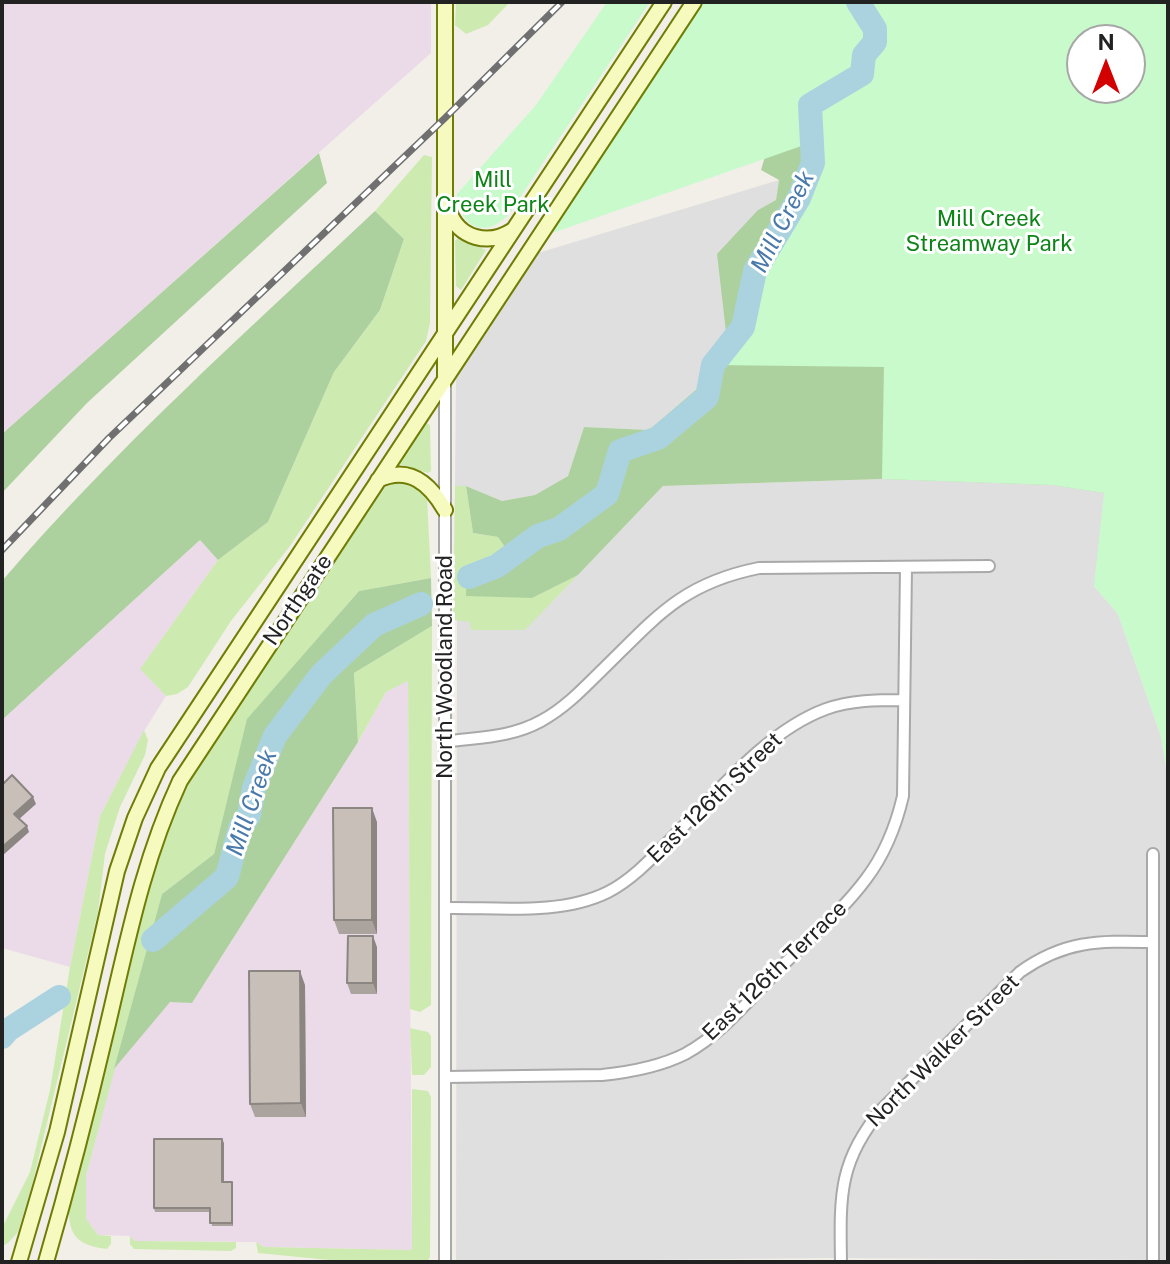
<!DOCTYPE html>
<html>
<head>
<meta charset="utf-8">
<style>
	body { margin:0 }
	#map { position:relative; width:1170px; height:1264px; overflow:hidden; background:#f2efe9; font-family:"Public Sans",sans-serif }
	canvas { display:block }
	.frame { position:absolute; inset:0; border:4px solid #222; pointer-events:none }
	.north { position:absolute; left:1066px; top:24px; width:80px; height:80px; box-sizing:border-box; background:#fff; border:2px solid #a7a7a7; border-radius:50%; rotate:0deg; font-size:22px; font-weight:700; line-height:32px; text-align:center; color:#222 }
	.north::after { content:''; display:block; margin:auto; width:28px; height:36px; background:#d40000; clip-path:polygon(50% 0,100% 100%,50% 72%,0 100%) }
</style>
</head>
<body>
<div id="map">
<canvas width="1170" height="1264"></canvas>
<div class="frame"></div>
<div class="north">N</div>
</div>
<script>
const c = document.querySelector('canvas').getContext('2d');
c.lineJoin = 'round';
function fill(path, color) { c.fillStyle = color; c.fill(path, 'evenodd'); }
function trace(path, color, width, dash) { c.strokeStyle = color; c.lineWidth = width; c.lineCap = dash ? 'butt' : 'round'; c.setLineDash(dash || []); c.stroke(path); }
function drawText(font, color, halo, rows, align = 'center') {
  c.font = font + ' "Public Sans",sans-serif'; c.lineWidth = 6; c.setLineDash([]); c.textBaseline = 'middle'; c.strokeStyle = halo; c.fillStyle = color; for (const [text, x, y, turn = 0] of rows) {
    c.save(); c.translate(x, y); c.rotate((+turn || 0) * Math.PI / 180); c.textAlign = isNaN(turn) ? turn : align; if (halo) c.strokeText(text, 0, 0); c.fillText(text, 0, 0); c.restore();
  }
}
const residential = new Path2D(`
	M 779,180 L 776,201 L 758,210 L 728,349 L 698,388 L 649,430 L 584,427 L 568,476 L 535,495 L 502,501 L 466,486 L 455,486 L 456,374 L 538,253 Z
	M 882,479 L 1052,485 L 1130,497 L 1094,586 L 1118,614 L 1161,736 L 1168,779 L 1168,1260 L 827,1258 L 456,1262 L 457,597 L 578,575 L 663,486 Z`);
const industrial = new Path2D(`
	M 2,2 L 431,2 L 431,53 L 2,434 Z
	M 200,540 L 218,560 L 141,669 L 166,696 L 144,731 L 100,816 L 70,967 L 2,948 L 2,720 Z
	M 408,680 L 412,1250 L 264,1247 L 256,1242 L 135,1241 L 130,1236 L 98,1235 L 85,1219 L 86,1176 L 114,1069 L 170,1001 L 192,1003 L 358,742 L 386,692 Z`);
const grass = new Path2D(`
	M 456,2 L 510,2 L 488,25 L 466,34 L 455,25 Z
	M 424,155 L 432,157 L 430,323 L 426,341 L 290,546 L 231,621 L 188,687 L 177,694 L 166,696 L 140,669 L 218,560 L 268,522 L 334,372 L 380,310 L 404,239 L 375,211 Z
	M 458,238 L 486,250 L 461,290 L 456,286 L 455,241 Z
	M 425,422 L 430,425 L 431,471 L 428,473 L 399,464 Z
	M 395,483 C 410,483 417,486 427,497 L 431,578 L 359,591 L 248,719 L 214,854 L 162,894 L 86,1176 L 86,1219 L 98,1235 L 111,1236 L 111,1244 L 107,1249 C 83,1246 69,1239 69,1213 L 149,878 L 164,832 L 183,790 L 209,746 L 373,498 L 382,489 Z
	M 455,486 L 466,486 L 473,533 L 498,537 L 509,553 L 503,567 L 532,598 L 578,575 L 525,630 L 471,630 L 470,622 L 453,620 Z
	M 432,626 L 431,1005 L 420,1012 L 410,1009 L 408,681 L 386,692 L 358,742 L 354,673 Z
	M 144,730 L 148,740 L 145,755 L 120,807 L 105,854 L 98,912 L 32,1185 L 18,1232 L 8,1243 L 2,1246 L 2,1228 L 30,1172 L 50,1090 L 70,967 L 100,816 Z
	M 410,1028 L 428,1032 L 431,1036 L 431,1067 L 424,1075 L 412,1075 Z
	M 412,1089 L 428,1091 L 431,1097 L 430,1257 L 427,1262 L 350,1262 L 258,1253 L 256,1242 L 264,1247 L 412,1250 Z
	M 130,1236 L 135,1241 L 236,1242 L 236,1248 L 231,1251 L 134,1249 L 130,1244 Z`);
const forest = new Path2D(`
	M 1168,2 L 1130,497 L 1052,485 L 882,479 L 663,486 L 578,575 L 532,598 L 466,596 L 467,569 L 502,567 L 509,553 L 498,537 L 473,533 L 466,486 L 502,501 L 535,495 L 568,476 L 584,427 L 649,430 L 698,388 L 728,349 L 717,254 L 758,210 L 776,200 L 779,180 L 761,170 L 780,105 ZM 1082,40 L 1130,40 L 1130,88 L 1082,88 Z
	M 319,153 L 327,183 L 87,403 L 2,493 L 2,434 Z
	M 375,211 L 404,239 L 380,310 L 334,372 L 268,522 L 218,560 L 200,540 L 2,720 L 2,581 C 116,448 247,331 375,211 Z
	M 431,578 L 432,626 L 354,673 L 358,742 L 192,1003 L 170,1002 L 114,1069 L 162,894 L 214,854 L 247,719 L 359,591 Z`);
const park = new Path2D(`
	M 607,2 L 650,2 L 507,217 C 502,220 495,226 490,227 C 468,232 457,211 457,194 L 536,105 Z
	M 695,2 L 1168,2 L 1168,779 L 1161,736 L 1118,614 L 1094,586 L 1104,493 L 1052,485 L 882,479 L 884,367 L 713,365 L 743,327 L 755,271 L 799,198 L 813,163 L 810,143 L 538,238 ZM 1082,40 L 1130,40 L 1130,88 L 1082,88 Z`);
const river = new Path2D(`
	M 469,577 L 497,566 L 538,536 L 559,529 L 607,494 L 620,451 L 658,438 L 707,397 L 713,365 L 743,327 L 755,271 L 799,198 L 813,163 L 810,105 L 862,74 L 864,55 L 875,42 L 875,29 L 858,2
	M 153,940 L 227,877 L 240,828 L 249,815 L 254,788 L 275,736 L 321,675 L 374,625 L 421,604
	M 2,1037 L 8,1030 L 59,997`);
const street = new Path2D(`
	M 445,380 L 445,1262
	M 445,742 C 478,737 510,738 541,721 C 563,709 580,692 598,674 C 654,620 679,584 759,568 L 989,566
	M 445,908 C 496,907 560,916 608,892 C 633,879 653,857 673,837 C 717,793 766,731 826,709 C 851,700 877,700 904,700
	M 445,1077 L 602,1075 C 631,1072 659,1067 685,1054 C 724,1033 754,994 785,963 C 812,936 843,910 866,879 C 885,854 896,826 903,796 L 906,568
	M 841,1262 C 840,1197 838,1161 882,1109 L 1020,972 C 1065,940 1098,941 1151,942
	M 1153,1262 L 1153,854`);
const secondary = new Path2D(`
	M 449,211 C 459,239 489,246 513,230
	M 445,378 L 445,2
	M 378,480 C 409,465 430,484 445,510
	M 19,1262 L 57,1132 L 117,871 L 135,818 L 158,768 L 664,2
	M 46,1262 C 68,1186 88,1109 106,1032 C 127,944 142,863 180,781 L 694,2`);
const rail = new Path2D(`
	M 2,550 L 109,438 L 445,118 L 562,2`);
const wall = new Path2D(`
	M 377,822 L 377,934 L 339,934 L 334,920 Z
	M 377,947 L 377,994 L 351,994 L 347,983 Z
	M 305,985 L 306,1117 L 255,1117 L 250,1104 Z
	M 224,1143 L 224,1182 L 232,1182 L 233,1185 L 233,1226 L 212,1226 L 210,1212 L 155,1212 L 154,1208 Z`);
const shadedWall = new Path2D(`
	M 33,797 L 36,804 L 17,821 L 14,814 Z
	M 372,808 L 377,822 L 377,934 L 372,920 Z
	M 27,826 L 29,832 L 2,856 L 2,847 Z
	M 373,936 L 377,947 L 377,994 L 373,983 Z
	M 300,971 L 305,985 L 306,1117 L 301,1103 Z
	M 222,1139 L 224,1143 L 224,1185 L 222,1182 Z
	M 232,1182 L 233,1185 L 233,1226 L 232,1223 Z`);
const building = new Path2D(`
	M 12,775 L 33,797 L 14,814 L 27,826 L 2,847 L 2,785 Z
	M 333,808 L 372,808 L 372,920 L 334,920 Z
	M 348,936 L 373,936 L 373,983 L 347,983 Z
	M 249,971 L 300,971 L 301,1103 L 250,1104 Z
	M 154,1139 L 222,1139 L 222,1182 L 232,1182 L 232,1223 L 210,1223 L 210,1208 L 154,1208 Z`);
const parkNames = [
	["Mill",493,180],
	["Creek Park",493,205],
	["Mill Creek",989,219],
	["Streamway Park",989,244]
];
const streetNames = [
	["Northgate",298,600,-56],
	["North Woodland Road",445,667,-90],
	["East 126th Street",715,798,-44],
	["East 126th Terrace",775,971,-44],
	["North Walker Street",943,1051,-45]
];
const waterNames = [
	["Mill Creek",783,222,-63],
	["Mill Creek",252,803,-71]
];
fill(residential, '#e0dfdf');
fill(industrial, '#ebdbe8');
fill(grass, '#cdebb0');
fill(forest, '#add19e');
fill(park, '#c8facc');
trace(river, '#aad3df', 24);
trace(street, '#a9a9a9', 14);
trace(secondary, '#707d05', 18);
trace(street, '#fff', 10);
trace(secondary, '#f7fabf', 14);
trace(rail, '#707070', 7);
trace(rail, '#fff', 4, [12]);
fill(wall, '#aba49e');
fill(shadedWall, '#8b8681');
fill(building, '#c7bfb8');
trace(building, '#8b8681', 2);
drawText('22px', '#0c8416', '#fff', parkNames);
drawText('22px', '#222', '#fff', streetNames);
drawText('italic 24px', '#4a7aab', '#fff', waterNames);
</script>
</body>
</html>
